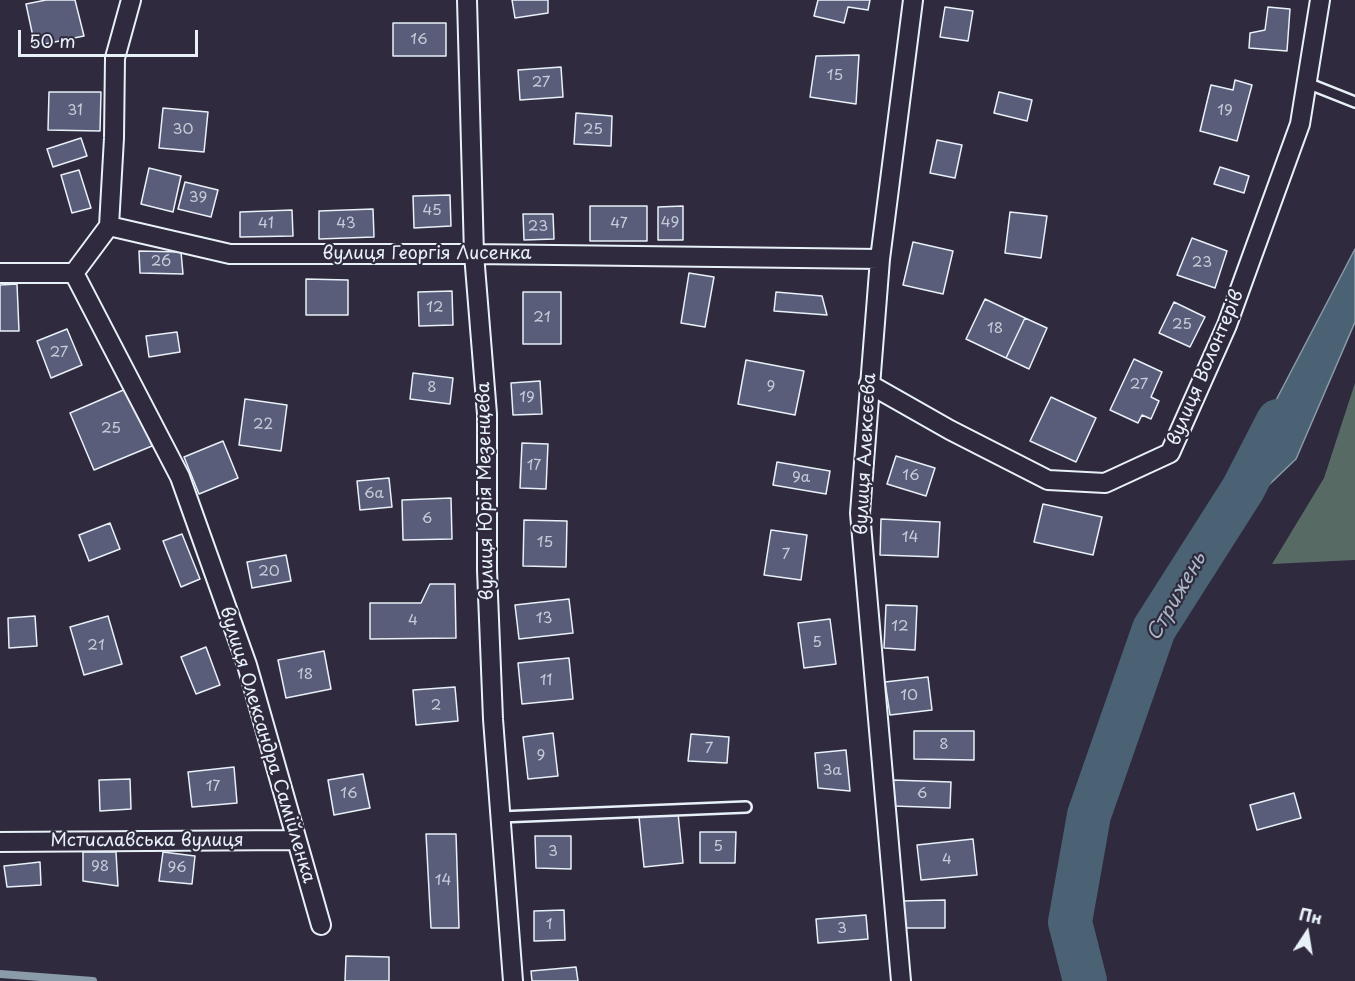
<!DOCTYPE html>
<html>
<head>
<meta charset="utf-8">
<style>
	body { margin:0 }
	#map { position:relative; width:1355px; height:981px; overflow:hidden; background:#2f2a3d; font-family:"Playpen Sans",sans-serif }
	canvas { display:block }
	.north { position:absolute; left:1277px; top:903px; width:60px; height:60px; -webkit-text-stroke:4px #2f2a3d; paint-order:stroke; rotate:12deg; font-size:16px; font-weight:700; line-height:24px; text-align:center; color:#e8f1f8 }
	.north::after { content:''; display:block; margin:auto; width:21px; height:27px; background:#e8f1f8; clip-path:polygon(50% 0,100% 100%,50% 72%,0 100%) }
	.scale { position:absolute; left:18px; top:30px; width:180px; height:27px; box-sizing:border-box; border:3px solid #e8f1f8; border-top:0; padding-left:8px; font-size:18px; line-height:21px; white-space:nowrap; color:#e8f1f8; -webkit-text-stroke:4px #2f2a3d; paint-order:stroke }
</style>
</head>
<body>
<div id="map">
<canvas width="1355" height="981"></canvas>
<div class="north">Пн</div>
<div class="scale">50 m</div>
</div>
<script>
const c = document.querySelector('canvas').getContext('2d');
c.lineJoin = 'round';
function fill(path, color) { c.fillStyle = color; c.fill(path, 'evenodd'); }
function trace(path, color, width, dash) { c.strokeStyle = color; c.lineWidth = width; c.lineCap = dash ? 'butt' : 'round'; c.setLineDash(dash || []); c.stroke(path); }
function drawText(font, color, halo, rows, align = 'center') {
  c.font = font + ' "Playpen Sans",sans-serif'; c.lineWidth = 4.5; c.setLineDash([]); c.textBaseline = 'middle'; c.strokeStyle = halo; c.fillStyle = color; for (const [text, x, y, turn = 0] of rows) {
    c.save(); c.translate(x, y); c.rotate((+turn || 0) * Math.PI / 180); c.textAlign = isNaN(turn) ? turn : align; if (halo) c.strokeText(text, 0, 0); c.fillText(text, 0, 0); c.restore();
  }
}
const green = new Path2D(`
	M 1355,383 L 1355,560 L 1272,564 L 1324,478 Z`);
const water = new Path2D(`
	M 1355,249 L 1355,322 L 1296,459 L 1251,502 L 1250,450 Z`);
const stream = new Path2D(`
	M 0,974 L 93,981`);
const river = new Path2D(`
	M 1085,981 L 1070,922 L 1089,815 L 1154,629 L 1243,489 L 1278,421`);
const building = new Path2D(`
	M 46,0 L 75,0 L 84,36 L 35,46 L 26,4 Z
	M 512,0 L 548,0 L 548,13 L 515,18 Z
	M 818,0 L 870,0 L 868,10 L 848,7 L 844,23 L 814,16 Z
	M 945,7 L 973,11 L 968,41 L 940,37 Z
	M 1268,7 L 1290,9 L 1287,51 L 1249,48 L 1250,33 L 1265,30 Z
	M 393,23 L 446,23 L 446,56 L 393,56 Z
	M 859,55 L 856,104 L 810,97 L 816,56 Z
	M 561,67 L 563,97 L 520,100 L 518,70 Z
	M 1235,80 L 1252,85 L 1237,141 L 1200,131 L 1211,85 L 1233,90 Z
	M 49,92 L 101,92 L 100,131 L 48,130 Z
	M 999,92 L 1032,100 L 1027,121 L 994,113 Z
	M 163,108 L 208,112 L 204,152 L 159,148 Z
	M 576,113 L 612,116 L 611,146 L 574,144 Z
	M 81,138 L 87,156 L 53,167 L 47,149 Z
	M 937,140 L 962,145 L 955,178 L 930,173 Z
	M 1220,167 L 1249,176 L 1244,193 L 1214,184 Z
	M 149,168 L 181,176 L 173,212 L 141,204 Z
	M 79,170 L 91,208 L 72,213 L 61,175 Z
	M 185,182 L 218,190 L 211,217 L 178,209 Z
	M 450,195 L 451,226 L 414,228 L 413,196 Z
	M 590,206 L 647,206 L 647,241 L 590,241 Z
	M 683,206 L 683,240 L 658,240 L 658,207 Z
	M 373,209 L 374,237 L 319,239 L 319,211 Z
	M 292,210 L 293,236 L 240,237 L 240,212 Z
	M 1010,212 L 1047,216 L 1041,258 L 1005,253 Z
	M 523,214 L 553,214 L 554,239 L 524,240 Z
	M 1192,238 L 1227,251 L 1215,288 L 1177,275 Z
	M 913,242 L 953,251 L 943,294 L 903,285 Z
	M 139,251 L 181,252 L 183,274 L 140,273 Z
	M 689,273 L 714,277 L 705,327 L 681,323 Z
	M 306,279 L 348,280 L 348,315 L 306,315 Z
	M 17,284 L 19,331 L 0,331 L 0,285 Z
	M 452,291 L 453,325 L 419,326 L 418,292 Z
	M 523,292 L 561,292 L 561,344 L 523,344 Z
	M 776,292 L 822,296 L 827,315 L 774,311 Z
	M 985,299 L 1025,318 L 1006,358 L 966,339 Z
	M 1174,302 L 1205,317 L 1190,347 L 1159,333 Z
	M 1025,318 L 1047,328 L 1029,369 L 1006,358 Z
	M 67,329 L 82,365 L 51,378 L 37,341 Z
	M 177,332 L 180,352 L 149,357 L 146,336 Z
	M 1134,359 L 1162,372 L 1151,397 L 1159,401 L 1151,419 L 1142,415 L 1138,423 L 1110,410 Z
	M 746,360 L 804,371 L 795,415 L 738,404 Z
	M 413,373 L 453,378 L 450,404 L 410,399 Z
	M 540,381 L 542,414 L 513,415 L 511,383 Z
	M 128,388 L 152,446 L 94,470 L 70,413 Z
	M 1051,397 L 1096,418 L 1076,462 L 1030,441 Z
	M 245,399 L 287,405 L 281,451 L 239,445 Z
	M 223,441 L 238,478 L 199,494 L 184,457 Z
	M 522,443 L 548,444 L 546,489 L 520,488 Z
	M 896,456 L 935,468 L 926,496 L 887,484 Z
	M 777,462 L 830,471 L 826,494 L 773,485 Z
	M 389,478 L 392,507 L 360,510 L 357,481 Z
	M 451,498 L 452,539 L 403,540 L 402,500 Z
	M 1043,504 L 1102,517 L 1093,555 L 1034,542 Z
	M 881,519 L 940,522 L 938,557 L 880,555 Z
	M 524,520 L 567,521 L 566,567 L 523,566 Z
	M 110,523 L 120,549 L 89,561 L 79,535 Z
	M 771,530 L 807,535 L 801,580 L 764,575 Z
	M 182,534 L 200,579 L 181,587 L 163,541 Z
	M 286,555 L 291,581 L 252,588 L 247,562 Z
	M 430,584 L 455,584 L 456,638 L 370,639 L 370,603 L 421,603 Z
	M 569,599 L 573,633 L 519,639 L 515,605 Z
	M 886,605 L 917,606 L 915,650 L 884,648 Z
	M 35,616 L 37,646 L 9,648 L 8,618 Z
	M 108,616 L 122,664 L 84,675 L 70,627 Z
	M 830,619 L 836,664 L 804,668 L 798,623 Z
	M 206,647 L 220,685 L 196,694 L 181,657 Z
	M 324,651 L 331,689 L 286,698 L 278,660 Z
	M 569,658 L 573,699 L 522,704 L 518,663 Z
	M 928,677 L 932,710 L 890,715 L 885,682 Z
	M 455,687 L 458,721 L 416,725 L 413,690 Z
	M 914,731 L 974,731 L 974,760 L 914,759 Z
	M 553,733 L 558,776 L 528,779 L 523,737 Z
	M 691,734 L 729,737 L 727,763 L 688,761 Z
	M 846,750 L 850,791 L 818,788 L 815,753 Z
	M 234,767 L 237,803 L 192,807 L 188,772 Z
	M 363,774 L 370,808 L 334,815 L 328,780 Z
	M 130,779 L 131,809 L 100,811 L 99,780 Z
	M 893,780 L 951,782 L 950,808 L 893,806 Z
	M 1294,793 L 1301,818 L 1257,830 L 1250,805 Z
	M 678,813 L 683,863 L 644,867 L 639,817 Z
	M 700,832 L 736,832 L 735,863 L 700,863 Z
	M 426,834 L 456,834 L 459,928 L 431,928 Z
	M 535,836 L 571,836 L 571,869 L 536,868 Z
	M 973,839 L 977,875 L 921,880 L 917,845 Z
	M 83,852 L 116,852 L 118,886 L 83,881 Z
	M 163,852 L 195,856 L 192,884 L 159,881 Z
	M 40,862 L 41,885 L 7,887 L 4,866 Z
	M 945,900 L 945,928 L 903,928 L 902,901 Z
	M 564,910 L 565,940 L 534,941 L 534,911 Z
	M 866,915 L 868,939 L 818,943 L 816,919 Z
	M 346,956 L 389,957 L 389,981 L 345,981 Z
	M 576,967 L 578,981 L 532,981 L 531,971 Z`);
const lane = new Path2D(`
	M 1307,83 L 1355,102
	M 500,817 L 746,807`);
const street = new Path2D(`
	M 467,0 L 474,254 L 487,414 L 487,570 L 493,719 L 513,981
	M 109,226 L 114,138 L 115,58 L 131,0
	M 0,273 L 74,273 L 109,226 L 230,254 L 474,254 L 880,259
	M 74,273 L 180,477 L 247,665 L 321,925
	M 869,384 L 950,430 L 1048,480 L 1105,483 L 1170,453 L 1227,325 L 1300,124 L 1320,0
	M 0,842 L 295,840
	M 901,981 L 860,513 L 880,259 L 913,0`);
const numberNames = [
	["16",419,40],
	["15",835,76],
	["27",541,83],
	["31",75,111],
	["19",1225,111],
	["30",183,130],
	["25",593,130],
	["39",198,198],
	["45",432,211],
	["49",670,223],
	["41",266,224],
	["43",346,224],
	["47",619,224],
	["23",538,227],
	["26",161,262],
	["23",1202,263],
	["12",435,308],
	["21",542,318],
	["25",1182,325],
	["18",995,329],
	["27",59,353],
	["27",1139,385],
	["9",771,387],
	["8",432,388],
	["19",527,398],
	["22",263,425],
	["25",111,429],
	["17",534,466],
	["16",911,476],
	["9а",801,478],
	["6а",374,494],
	["6",427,519],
	["14",910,538],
	["15",545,543],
	["7",786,555],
	["20",269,572],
	["13",544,619],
	["4",413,621],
	["12",900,627],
	["5",817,643],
	["21",96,646],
	["18",305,675],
	["11",546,681],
	["10",909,696],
	["2",436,706],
	["8",944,745],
	["7",709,749],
	["9",541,756],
	["3а",832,771],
	["17",213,787],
	["16",349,794],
	["6",922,794],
	["5",718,847],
	["3",553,852],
	["4",947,860],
	["98",100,867],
	["96",177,868],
	["14",443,881],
	["1",549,925],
	["3",842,929]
];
const streetNames = [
	["вулиця Георгія Лисенка",427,254],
	["вулиця Волонтерів",1206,368,-67],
	["вулиця Алексєєва",866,454,-87],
	["вулиця Юрія Мезенцева",486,491,-91],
	["вулиця Олександра Самійленка",267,745,73],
	["Мстиславська вулиця",147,841]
];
const waterNames = [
	["Стрижень",1177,597,-60]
];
fill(green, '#576a63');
fill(water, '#4b6275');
trace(water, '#8a9ba9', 1.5);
trace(stream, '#8a9ba9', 8);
trace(river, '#4b6275', 44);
fill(building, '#5a5d7a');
trace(building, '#e8f1f8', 1.5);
trace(lane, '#e8f1f8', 14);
trace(street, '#e8f1f8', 22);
trace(lane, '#2f2a3d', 9);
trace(street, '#2f2a3d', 18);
drawText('15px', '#c4ccd8', null, numberNames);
drawText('18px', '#e8f1f8', '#2f2a3d', streetNames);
drawText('italic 20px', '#a9b8c4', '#2f2a3d', waterNames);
</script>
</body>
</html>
